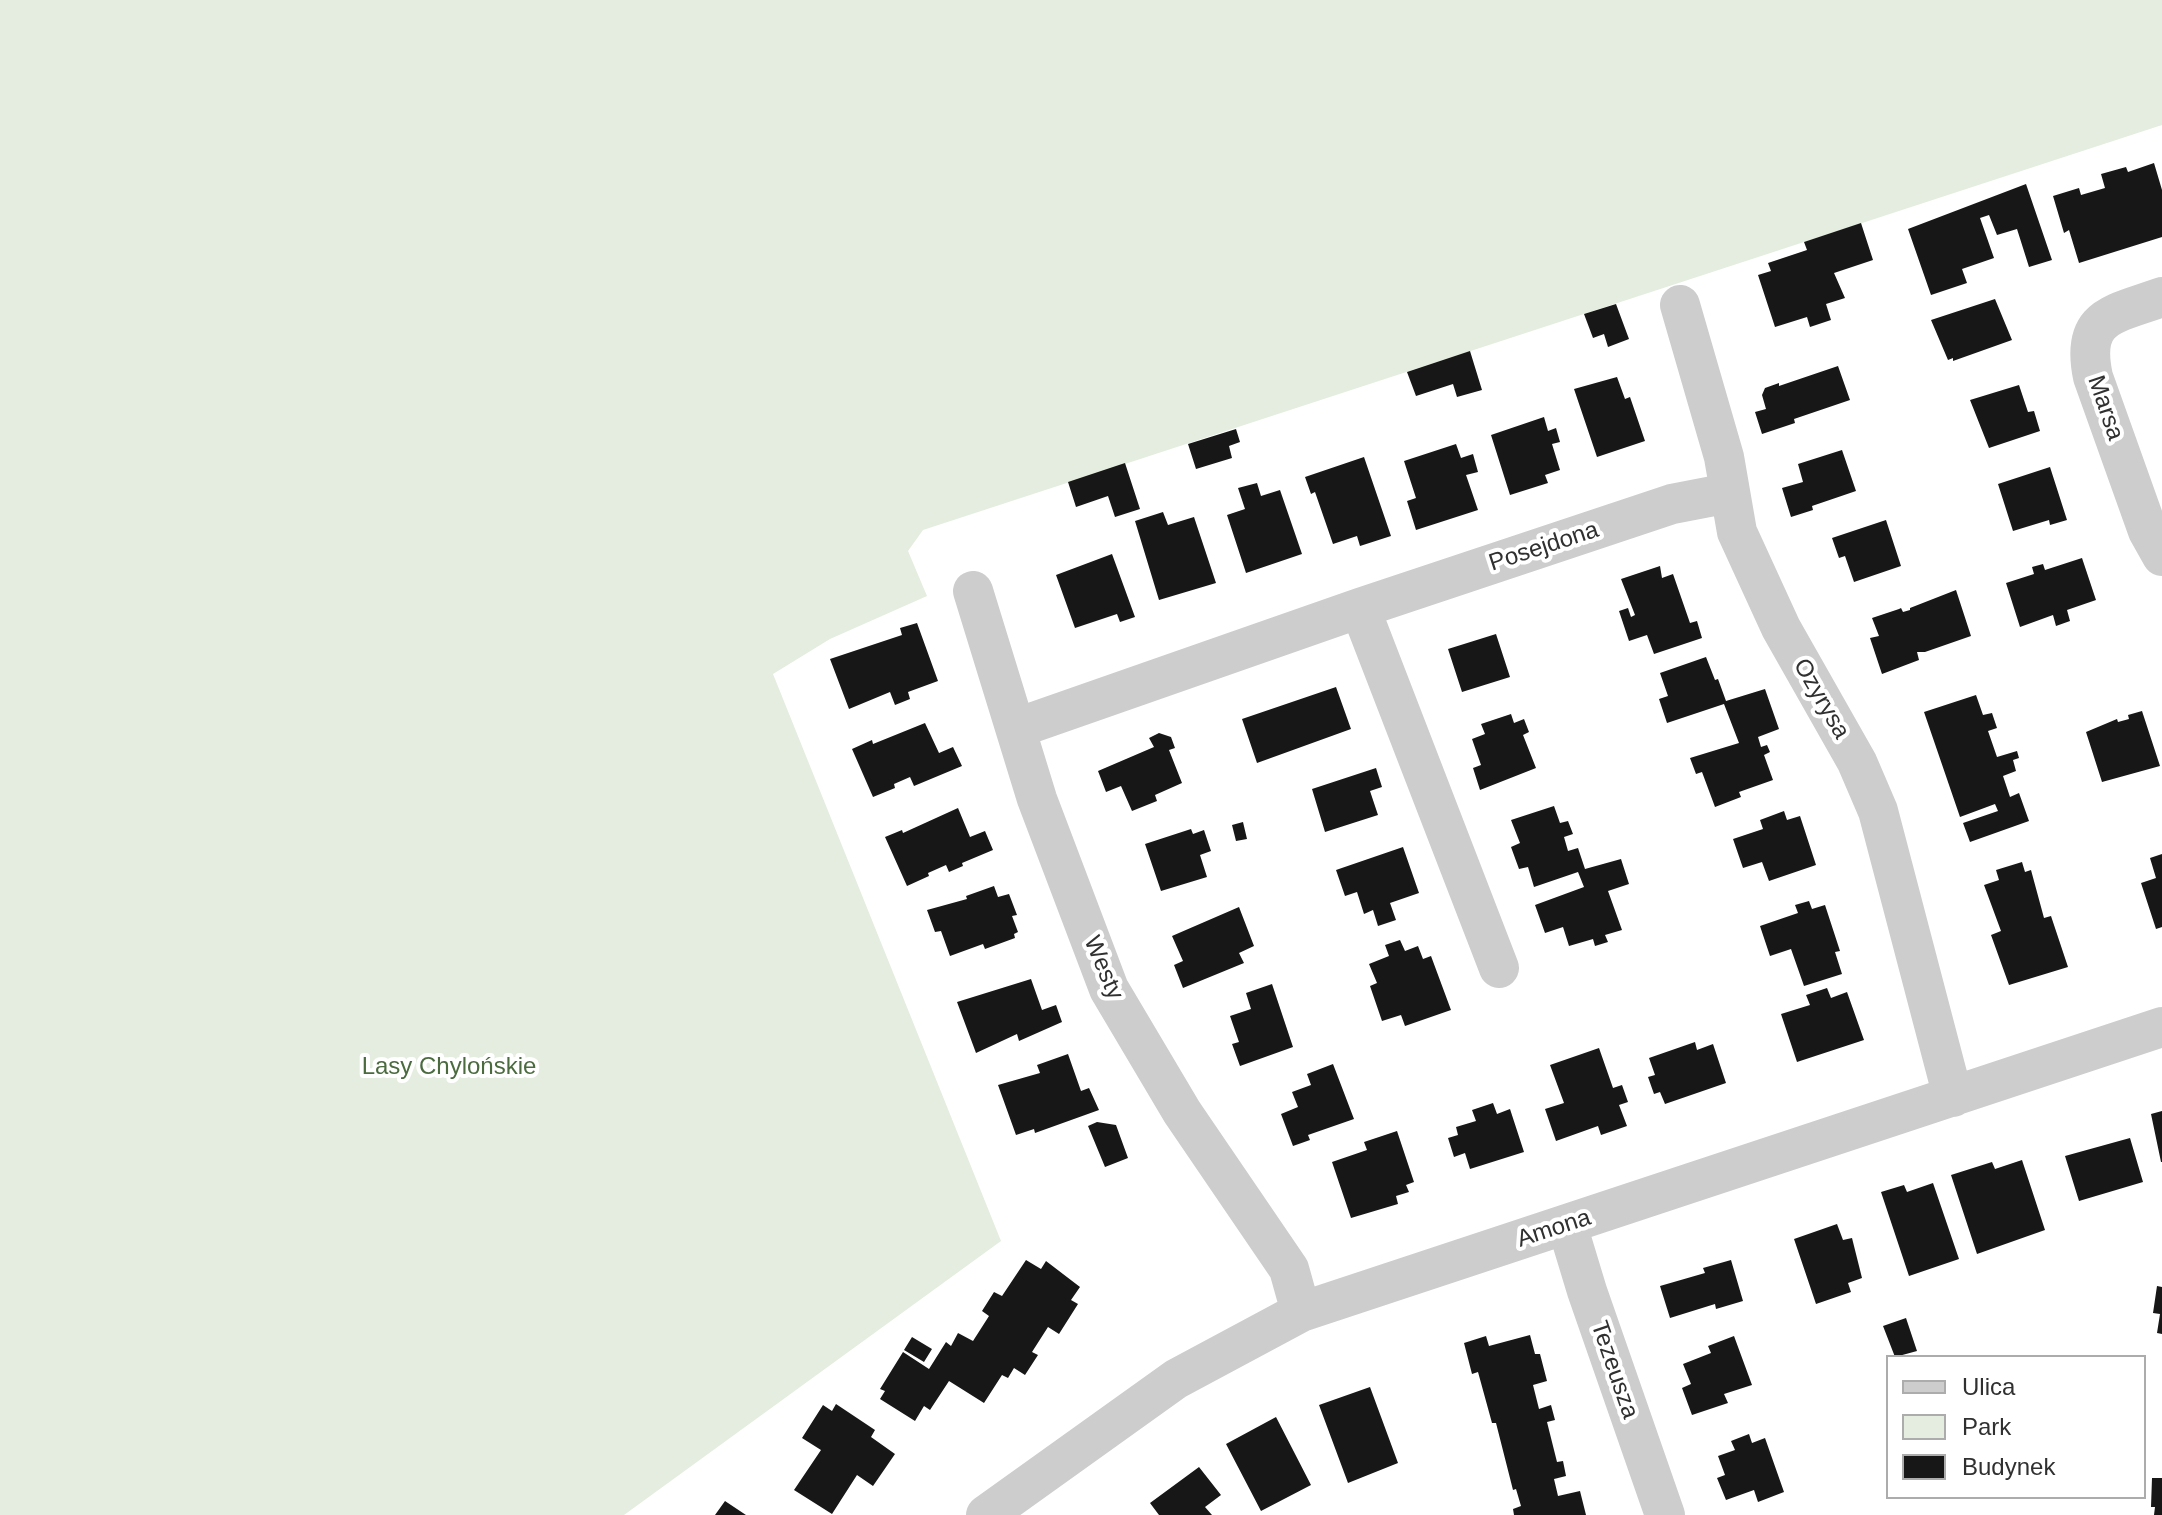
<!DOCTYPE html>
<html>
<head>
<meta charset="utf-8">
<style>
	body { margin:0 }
	#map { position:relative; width:2162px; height:1515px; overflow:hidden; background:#fff; font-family:Helvetica,sans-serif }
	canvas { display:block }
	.legend { position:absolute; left:1886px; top:1355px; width:260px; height:144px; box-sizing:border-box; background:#fff; border:2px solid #acacac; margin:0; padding:10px 14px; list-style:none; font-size:24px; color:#303030 }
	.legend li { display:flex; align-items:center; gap:16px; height:40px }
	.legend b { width:40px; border:2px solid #acacac }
</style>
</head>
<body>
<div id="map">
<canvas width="2162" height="1515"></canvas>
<ul class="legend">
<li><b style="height:10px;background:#cdcdcd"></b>Ulica</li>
<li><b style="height:22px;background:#e4eddf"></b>Park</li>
<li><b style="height:22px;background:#171717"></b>Budynek</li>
</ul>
</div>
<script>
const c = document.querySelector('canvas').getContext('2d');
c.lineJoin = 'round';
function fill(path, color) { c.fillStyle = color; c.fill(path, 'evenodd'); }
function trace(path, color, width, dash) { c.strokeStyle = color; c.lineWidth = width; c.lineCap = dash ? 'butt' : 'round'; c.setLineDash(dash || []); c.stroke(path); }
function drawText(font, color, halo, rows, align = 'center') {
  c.font = font + ' Helvetica,sans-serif'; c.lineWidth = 8; c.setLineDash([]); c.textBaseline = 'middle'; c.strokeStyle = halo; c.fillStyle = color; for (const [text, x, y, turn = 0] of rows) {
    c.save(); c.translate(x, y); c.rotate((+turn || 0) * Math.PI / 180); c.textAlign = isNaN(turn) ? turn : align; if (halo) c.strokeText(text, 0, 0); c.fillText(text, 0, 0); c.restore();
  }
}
const green = new Path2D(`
	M 0,0 L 2162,0 L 2162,125 L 923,530 L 908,551 L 927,596 L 830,639 L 773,674 L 1001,1241 L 624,1515 L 0,1515 Z`);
const building = new Path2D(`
	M 2154,163 L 2162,190 L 2162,237 L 2079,263 L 2069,230 L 2064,233 L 2053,196 L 2079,188 L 2081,195 L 2105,188 L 2101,174 L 2126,167 L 2128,172 Z
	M 2026,184 L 2052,260 L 2029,267 L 2017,229 L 1997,235 L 1989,215 L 1980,218 L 1994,258 L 1962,269 L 1967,283 L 1931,295 L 1908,229 Z
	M 1861,223 L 1873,260 L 1834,273 L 1845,298 L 1826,304 L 1831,320 L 1810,327 L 1807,317 L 1775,327 L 1758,275 L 1771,271 L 1768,263 L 1807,250 L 1804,242 Z
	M 1995,299 L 2012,340 L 1953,361 L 1953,358 L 1948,360 L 1931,320 Z
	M 1616,304 L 1629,339 L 1608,347 L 1604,334 L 1593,338 L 1584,314 Z
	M 1470,351 L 1482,390 L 1457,397 L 1453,384 L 1416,396 L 1407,372 Z
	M 1838,366 L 1850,400 L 1794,419 L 1795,423 L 1762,434 L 1755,412 L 1766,409 L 1762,395 L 1765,388 L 1779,383 L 1779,386 Z
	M 1617,377 L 1625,399 L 1630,397 L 1645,441 L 1597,457 L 1574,389 Z
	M 2019,385 L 2028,412 L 2034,411 L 2040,431 L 1989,448 L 1970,400 Z
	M 1544,417 L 1548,431 L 1556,428 L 1560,442 L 1552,444 L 1560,470 L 1545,475 L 1548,483 L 1510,495 L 1491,435 Z
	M 1236,429 L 1240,442 L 1229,446 L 1232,458 L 1196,469 L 1188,444 Z
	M 1456,444 L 1461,458 L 1473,454 L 1478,472 L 1466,475 L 1478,510 L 1416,530 L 1407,501 L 1416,498 L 1404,461 Z
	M 1842,450 L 1856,491 L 1812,506 L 1813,510 L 1791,517 L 1782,488 L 1803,482 L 1798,464 Z
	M 1364,457 L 1391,536 L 1360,546 L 1357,536 L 1333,544 L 1315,492 L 1311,494 L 1305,477 Z
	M 1125,463 L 1140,509 L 1115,517 L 1108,496 L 1076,507 L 1068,482 Z
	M 2050,467 L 2067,520 L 2050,525 L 2049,520 L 2013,531 L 1998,484 Z
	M 1257,483 L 1261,496 L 1280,490 L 1302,554 L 1246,573 L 1227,515 L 1245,509 L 1238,488 Z
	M 1163,512 L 1168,525 L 1194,517 L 1216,583 L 1159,600 L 1135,521 Z
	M 1886,520 L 1901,566 L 1854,582 L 1845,556 L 1839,558 L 1832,538 Z
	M 1112,554 L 1135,617 L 1120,622 L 1117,614 L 1075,628 L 1056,575 Z
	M 2082,558 L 2096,600 L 2067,610 L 2070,621 L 2056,626 L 2053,615 L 2020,627 L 2006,583 L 2034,574 L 2032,567 L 2043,564 L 2045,570 Z
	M 1660,566 L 1662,578 L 1673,574 L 1690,623 L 1697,621 L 1702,638 L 1654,654 L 1647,635 L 1629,641 L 1619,611 L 1628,608 L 1631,617 L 1635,615 L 1621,579 Z
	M 1956,590 L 1971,636 L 1925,652 L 1917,652 L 1919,660 L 1882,674 L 1870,638 L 1879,636 L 1872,618 L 1899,609 L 1901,608 L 1903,612 L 1910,610 L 1910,608 Z
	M 917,623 L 938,681 L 908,692 L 910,699 L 895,705 L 890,692 L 849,709 L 830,659 L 902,635 L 900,628 Z
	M 1496,634 L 1510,677 L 1462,692 L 1448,649 Z
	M 1706,657 L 1715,680 L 1718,679 L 1726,701 L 1765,689 L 1779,729 L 1758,737 L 1761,747 L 1767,745 L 1770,752 L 1764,755 L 1773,780 L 1739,792 L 1741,797 L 1715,807 L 1702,772 L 1696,774 L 1690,758 L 1739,743 L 1724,704 L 1667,723 L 1659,699 L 1668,696 L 1660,673 Z
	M 1336,687 L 1351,729 L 1257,763 L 1242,719 Z
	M 1976,695 L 1983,715 L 1992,713 L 1997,728 L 1988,731 L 1997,757 L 2017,751 L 2019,758 L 2013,760 L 2016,771 L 2003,776 L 2010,797 L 2019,793 L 2029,821 L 1970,842 L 1963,823 L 1998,811 L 1995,804 L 1960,817 L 1924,712 Z
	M 2142,711 L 2160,766 L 2102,782 L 2086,732 L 2117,719 L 2118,722 L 2129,719 L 2128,715 Z
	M 1511,714 L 1514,723 L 1524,719 L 1529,732 L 1523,735 L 1536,768 L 1480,790 L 1473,768 L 1481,765 L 1472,739 L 1485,734 L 1481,724 Z
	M 925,723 L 939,753 L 953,747 L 962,766 L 914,786 L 910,777 L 894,784 L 895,788 L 873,797 L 852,749 L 872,740 L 873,744 Z
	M 1159,733 L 1171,737 L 1175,748 L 1169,750 L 1182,783 L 1155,795 L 1157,801 L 1132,811 L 1121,786 L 1106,792 L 1098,771 L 1154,747 L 1149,738 Z
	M 1376,768 L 1382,787 L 1370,791 L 1378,815 L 1325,832 L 1312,789 Z
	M 1554,806 L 1560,823 L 1568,821 L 1573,834 L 1564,837 L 1568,851 L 1578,848 L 1585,869 L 1621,859 L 1629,884 L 1608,891 L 1622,930 L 1605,935 L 1608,942 L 1595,946 L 1593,939 L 1569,946 L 1563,927 L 1545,933 L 1535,905 L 1584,887 L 1578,872 L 1534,887 L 1528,867 L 1519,869 L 1511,847 L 1520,843 L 1511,820 Z
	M 958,808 L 970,837 L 985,831 L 993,850 L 962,863 L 963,866 L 949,872 L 946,865 L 928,873 L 929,876 L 907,886 L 885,837 L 902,830 L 903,833 Z
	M 1784,811 L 1787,820 L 1800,816 L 1816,865 L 1769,881 L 1762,862 L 1743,868 L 1733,839 L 1763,829 L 1760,820 Z
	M 1243,822 L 1247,839 L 1236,841 L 1232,825 Z
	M 1191,829 L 1193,834 L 1204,830 L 1211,851 L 1200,855 L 1207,877 L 1161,891 L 1145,844 Z
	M 1403,847 L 1419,893 L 1390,903 L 1396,920 L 1378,926 L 1373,910 L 1364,914 L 1357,892 L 1345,896 L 1336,870 Z
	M 2162,854 L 2162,927 L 2156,929 L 2141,883 L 2156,878 L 2150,858 Z
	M 2022,862 L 2025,872 L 2031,870 L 2044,918 L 2051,916 L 2068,967 L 2009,985 L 1991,935 L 2001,931 L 1984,885 L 1999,880 L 1996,870 Z
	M 994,886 L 998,897 L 1009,894 L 1017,915 L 1012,916 L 1018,932 L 1014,934 L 1015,938 L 985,949 L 983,944 L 950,956 L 941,931 L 935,932 L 927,910 L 967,899 L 966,896 Z
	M 1809,901 L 1812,909 L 1825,905 L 1840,951 L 1835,952 L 1842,974 L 1804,986 L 1791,949 L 1770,956 L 1760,926 L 1798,913 L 1795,905 Z
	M 1239,907 L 1254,946 L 1239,953 L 1244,963 L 1183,988 L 1174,965 L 1183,961 L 1172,936 Z
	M 1400,940 L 1405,951 L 1418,946 L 1423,959 L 1431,956 L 1451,1010 L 1405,1026 L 1401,1015 L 1382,1021 L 1370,986 L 1377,983 L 1369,964 L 1389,956 L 1385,945 Z
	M 1031,979 L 1042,1010 L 1056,1005 L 1062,1022 L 1019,1041 L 1017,1034 L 976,1053 L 957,1002 Z
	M 1272,984 L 1293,1047 L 1240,1066 L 1232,1044 L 1239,1042 L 1230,1016 L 1251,1009 L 1246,993 Z
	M 1827,988 L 1831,998 L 1847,992 L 1864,1040 L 1797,1062 L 1781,1014 L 1810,1005 L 1806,995 Z
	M 1695,1042 L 1697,1050 L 1713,1044 L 1726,1083 L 1665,1104 L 1660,1092 L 1654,1094 L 1648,1077 L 1655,1075 L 1649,1058 Z
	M 1599,1048 L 1613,1088 L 1622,1085 L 1628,1102 L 1619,1105 L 1627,1126 L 1601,1135 L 1598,1126 L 1556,1141 L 1545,1109 L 1564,1103 L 1550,1065 Z
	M 1068,1054 L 1081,1091 L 1089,1088 L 1099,1110 L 1035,1133 L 1034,1129 L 1016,1135 L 998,1085 L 1040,1073 L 1037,1065 Z
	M 1333,1064 L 1354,1119 L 1308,1135 L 1310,1140 L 1293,1146 L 1281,1114 L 1298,1107 L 1292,1092 L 1311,1085 L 1307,1074 Z
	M 1493,1103 L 1497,1114 L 1510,1109 L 1524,1152 L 1470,1169 L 1465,1153 L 1454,1157 L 1448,1138 L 1458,1135 L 1456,1127 L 1476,1121 L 1472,1110 Z
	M 2162,1111 L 2162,1162 L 2161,1162 L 2151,1114 Z
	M 1097,1122 L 1116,1125 L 1128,1158 L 1105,1167 L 1088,1126 Z
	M 1397,1131 L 1414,1182 L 1406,1185 L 1409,1192 L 1396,1196 L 1398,1204 L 1351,1218 L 1332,1162 L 1367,1150 L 1364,1142 Z
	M 2130,1138 L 2143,1182 L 2079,1201 L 2065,1156 Z
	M 2022,1160 L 2045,1230 L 1977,1254 L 1951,1175 L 1992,1162 L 1995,1169 Z
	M 1933,1183 L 1959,1259 L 1909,1276 L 1881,1192 L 1904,1185 L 1907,1192 Z
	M 1837,1224 L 1843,1240 L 1852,1238 L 1862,1278 L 1848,1283 L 1851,1292 L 1816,1304 L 1794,1239 Z
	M 1026,1260 L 1041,1269 L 1046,1261 L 1080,1287 L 1071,1300 L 1078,1304 L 1059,1334 L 1048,1327 L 1032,1352 L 1038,1355 L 1025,1375 L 1014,1368 L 1008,1378 L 1002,1375 L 984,1403 L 949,1381 L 930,1410 L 924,1406 L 915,1421 L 880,1399 L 885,1391 L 880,1389 L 903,1352 L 929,1369 L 946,1342 L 951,1346 L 958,1333 L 973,1341 L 989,1316 L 982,1311 L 994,1292 L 1002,1296 Z
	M 1731,1260 L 1743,1301 L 1716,1309 L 1715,1304 L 1670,1318 L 1660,1286 L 1705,1273 L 1703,1268 Z
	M 2157,1286 L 2162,1287 L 2162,1334 L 2157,1333 L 2160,1314 L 2153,1313 Z
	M 1906,1318 L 1917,1351 L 1895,1357 L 1883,1326 Z
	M 1530,1335 L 1535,1354 L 1540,1354 L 1547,1381 L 1533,1385 L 1539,1409 L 1551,1405 L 1555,1420 L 1547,1422 L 1557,1462 L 1563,1461 L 1566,1476 L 1554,1479 L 1558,1496 L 1580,1491 L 1586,1515 L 1514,1515 L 1513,1509 L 1521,1506 L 1516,1489 L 1513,1490 L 1496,1423 L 1492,1423 L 1478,1372 L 1472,1374 L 1464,1343 L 1486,1336 L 1489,1346 Z
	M 1734,1336 L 1752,1385 L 1724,1394 L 1728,1403 L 1692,1415 L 1682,1388 L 1691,1384 L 1683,1364 L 1711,1353 L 1708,1346 Z
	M 912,1337 L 932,1349 L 924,1362 L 904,1350 Z
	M 1370,1387 L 1398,1463 L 1348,1483 L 1319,1405 Z
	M 836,1404 L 875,1430 L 871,1437 L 895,1454 L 873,1486 L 857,1475 L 832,1514 L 794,1490 L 821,1450 L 802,1438 L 823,1405 L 832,1411 Z
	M 1276,1417 L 1311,1485 L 1261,1511 L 1226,1444 Z
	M 1749,1434 L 1752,1443 L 1765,1438 L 1784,1492 L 1758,1502 L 1754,1490 L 1726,1500 L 1717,1478 L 1725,1475 L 1718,1456 L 1735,1450 L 1731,1441 Z
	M 1199,1467 L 1221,1495 L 1205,1507 L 1212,1515 L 1159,1515 L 1150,1503 Z
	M 2152,1478 L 2162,1478 L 2162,1515 L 2154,1515 L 2155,1507 L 2151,1507 Z
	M 725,1501 L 746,1515 L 715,1515 Z`);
const minor = new Path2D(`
	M 2162,297 C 2113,315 2080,315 2093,377 L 2148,531 L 2162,556
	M 1680,305 L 1724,457 L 1737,532 L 1781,628 L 1857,762 L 1878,811 L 1953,1097
	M 973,591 L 1037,799 L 1109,989 L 1182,1112 L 1289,1269 L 1301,1312
	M 1360,608 L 1499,968
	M 1017,728 L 1360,608 L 1672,504 L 1729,493
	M 1567,1225 L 1587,1291 L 1665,1515
	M 986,1515 L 1176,1379 L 1301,1312 L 2162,1027`);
const streetNames = [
	["Marsa",2105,408,71],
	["Posejdona",1544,547,-18],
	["Ozyrysa",1821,699,60],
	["Westy",1103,968,67],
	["Amona",1554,1229,-18],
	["Tezeusza",1614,1370,71]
];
const parkNames = [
	["Lasy Chylońskie",449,1067]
];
fill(green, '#e4eddf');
fill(building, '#171717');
trace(minor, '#cdcdcd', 40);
drawText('24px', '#303030', '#fff', streetNames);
drawText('24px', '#4b6b3f', '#fff', parkNames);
</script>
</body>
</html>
